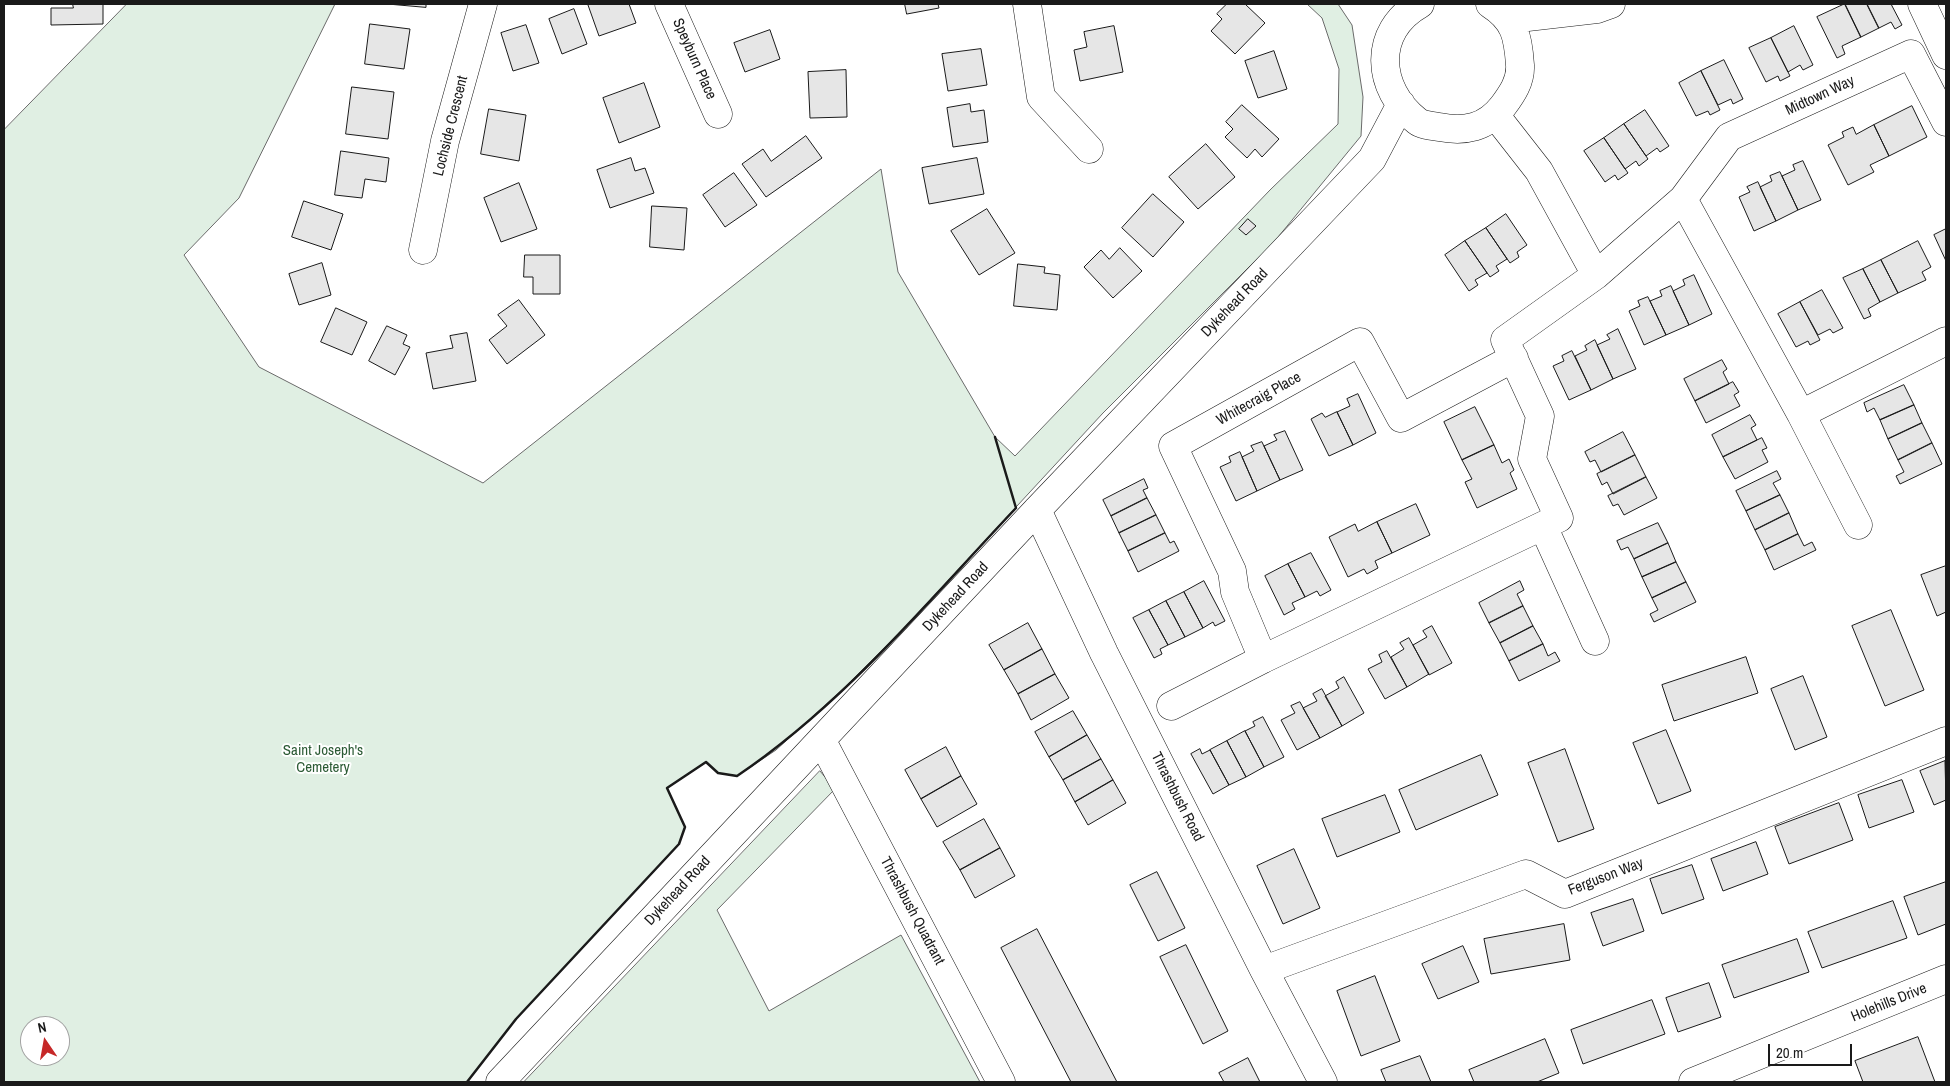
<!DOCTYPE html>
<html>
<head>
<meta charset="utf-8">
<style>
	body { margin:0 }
	#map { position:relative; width:1950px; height:1086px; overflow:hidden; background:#fff; font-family:"Archivo Narrow",sans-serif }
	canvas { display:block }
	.frame { position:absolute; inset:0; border:5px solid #1a1a1a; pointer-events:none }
	.north { position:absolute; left:20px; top:1016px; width:50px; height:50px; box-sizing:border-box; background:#fff; border:1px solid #a3a3a3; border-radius:50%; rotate:348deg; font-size:14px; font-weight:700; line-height:20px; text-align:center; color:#1a1a1a }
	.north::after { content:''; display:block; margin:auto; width:18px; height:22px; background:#c62828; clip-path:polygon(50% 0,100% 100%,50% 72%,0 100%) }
	.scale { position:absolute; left:1768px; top:1044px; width:84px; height:22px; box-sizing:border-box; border:2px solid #1a1a1a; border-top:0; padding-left:6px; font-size:15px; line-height:18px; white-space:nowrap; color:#1a1a1a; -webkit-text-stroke:4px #fff; paint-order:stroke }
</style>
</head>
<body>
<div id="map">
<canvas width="1950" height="1086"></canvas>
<div class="frame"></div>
<div class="north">N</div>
<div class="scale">20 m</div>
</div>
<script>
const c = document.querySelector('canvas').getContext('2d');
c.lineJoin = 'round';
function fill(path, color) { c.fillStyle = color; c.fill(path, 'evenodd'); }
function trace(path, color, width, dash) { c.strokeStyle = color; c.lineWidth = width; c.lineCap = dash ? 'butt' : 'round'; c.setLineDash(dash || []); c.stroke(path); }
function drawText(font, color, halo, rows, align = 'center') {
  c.font = font + ' "Archivo Narrow",sans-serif'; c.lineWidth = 4; c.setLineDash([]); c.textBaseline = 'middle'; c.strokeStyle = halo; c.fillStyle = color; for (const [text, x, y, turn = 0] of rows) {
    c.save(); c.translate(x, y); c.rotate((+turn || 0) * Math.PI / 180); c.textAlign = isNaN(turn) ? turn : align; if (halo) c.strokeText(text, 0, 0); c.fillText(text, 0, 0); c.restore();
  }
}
const green = new Path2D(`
	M 127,4 L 335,4 L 239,198 L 184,255 L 259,367 L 483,483 L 881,169 L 898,272 L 995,437 L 1015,456 L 1270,190 L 1338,124 L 1339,69 L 1322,18 L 1307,4 L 1338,4 L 1352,25 L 1363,97 L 1361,136 L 1274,242 L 1103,413 L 906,626 L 845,687 L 776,750 L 737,776 L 718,773 L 706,762 L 667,788 L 685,827 L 679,844 L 516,1019 L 467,1082 L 4,1082 L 4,130 ZM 30,1026 L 60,1026 L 60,1056 L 30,1056 Z
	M 820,771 L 835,789 L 717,910 L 769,1011 L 901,935 L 980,1082 L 524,1082 Z`);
const building = new Path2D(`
	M 73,4 L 103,4 L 103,24 L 51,25 L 51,8 L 73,8 Z
	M 388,4 L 426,4 L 426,7 Z
	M 592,4 L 629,4 L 636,23 L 599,36 L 588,5 Z
	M 905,4 L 938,4 L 939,8 L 907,14 Z
	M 1227,4 L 1245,4 L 1265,23 L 1235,54 L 1211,31 L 1222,19 L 1217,14 Z
	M 1845,4 L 1867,4 L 1879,28 L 1861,37 Z
	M 1845,4 L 1861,37 L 1842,46 L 1845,54 L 1837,58 L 1817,17 Z
	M 1867,4 L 1891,4 L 1902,25 L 1895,29 L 1891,22 L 1879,28 Z
	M 574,9 L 587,44 L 562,54 L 549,19 Z
	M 370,24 L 410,29 L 404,69 L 365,64 Z
	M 526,25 L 539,63 L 513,71 L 501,33 Z
	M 1114,26 L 1123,72 L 1080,81 L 1074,50 L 1087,47 L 1084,32 Z
	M 1794,26 L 1813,65 L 1803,70 L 1800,65 L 1788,72 L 1771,38 Z
	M 770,30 L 780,59 L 745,72 L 734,43 Z
	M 1771,38 L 1790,76 L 1780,81 L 1778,76 L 1766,82 L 1749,48 Z
	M 981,49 L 987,85 L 948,91 L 942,54 Z
	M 1274,51 L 1287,89 L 1258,98 L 1245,61 Z
	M 1724,60 L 1743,99 L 1733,104 L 1731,99 L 1718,105 L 1701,71 Z
	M 846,70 L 847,117 L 810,118 L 808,72 Z
	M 1701,71 L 1720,110 L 1710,115 L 1708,111 L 1696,116 L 1679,83 Z
	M 644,83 L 660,127 L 619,143 L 603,98 Z
	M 352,87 L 394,92 L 388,139 L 346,134 Z
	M 970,104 L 971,112 L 984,110 L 988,142 L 953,147 L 947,108 Z
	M 1242,105 L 1279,139 L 1262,157 L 1255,149 L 1247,158 L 1225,137 L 1233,129 L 1226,122 Z
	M 1912,106 L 1927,137 L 1889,156 L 1874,125 Z
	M 489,109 L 526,115 L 519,161 L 481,154 Z
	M 1645,110 L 1669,146 L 1660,152 L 1657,148 L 1646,156 L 1624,124 Z
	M 1624,124 L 1648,159 L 1639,166 L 1636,161 L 1625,169 L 1604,138 Z
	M 1874,125 L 1889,156 L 1870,165 L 1874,172 L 1848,185 L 1828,145 L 1844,137 L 1842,132 L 1853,127 L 1856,134 Z
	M 806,136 L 822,158 L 766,197 L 742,164 L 763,149 L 771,161 Z
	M 1604,138 L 1628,173 L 1618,180 L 1615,175 L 1605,182 L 1584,151 Z
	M 1206,144 L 1235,177 L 1198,209 L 1169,177 Z
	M 341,151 L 389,158 L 386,182 L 365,179 L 362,198 L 335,195 Z
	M 631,158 L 635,171 L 645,168 L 654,193 L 610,208 L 597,170 Z
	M 977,158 L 984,194 L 929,204 L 922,168 Z
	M 1803,161 L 1821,200 L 1798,210 L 1782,176 L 1795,170 L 1793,165 Z
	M 1780,172 L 1798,210 L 1776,221 L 1760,187 L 1772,181 L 1770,176 Z
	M 734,173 L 757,205 L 725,227 L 703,195 Z
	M 1758,182 L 1776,221 L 1754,231 L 1739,197 L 1750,192 L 1747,187 Z
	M 519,183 L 537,229 L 501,242 L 484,198 Z
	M 1153,194 L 1184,222 L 1153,257 L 1122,228 Z
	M 304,201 L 343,214 L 331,250 L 292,237 Z
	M 652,206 L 687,208 L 684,250 L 650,247 Z
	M 987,209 L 1015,253 L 979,275 L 951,231 Z
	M 1506,214 L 1527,245 L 1517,252 L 1519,257 L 1510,263 L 1486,228 Z
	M 1248,219 L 1256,226 L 1246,235 L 1239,229 Z
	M 1486,228 L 1507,259 L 1496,266 L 1499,271 L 1490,277 L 1465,241 Z
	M 1946,229 L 1946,261 L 1934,235 Z
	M 1465,241 L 1487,273 L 1475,280 L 1478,285 L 1469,291 L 1445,255 Z
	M 1918,241 L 1931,267 L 1922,272 L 1926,280 L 1898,293 L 1881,260 Z
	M 1120,248 L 1142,271 L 1113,298 L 1084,267 L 1101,250 L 1109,259 Z
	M 525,255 L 560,255 L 560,294 L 533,294 L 533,277 L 524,277 Z
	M 1881,260 L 1898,293 L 1880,302 L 1863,269 Z
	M 322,263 L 331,295 L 299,305 L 289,274 Z
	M 1018,264 L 1045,267 L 1044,273 L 1060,275 L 1057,310 L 1014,306 Z
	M 1863,269 L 1880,302 L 1868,309 L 1871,316 L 1864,319 L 1843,278 Z
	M 1694,275 L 1712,314 L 1689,325 L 1673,291 L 1685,285 L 1683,280 Z
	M 1671,286 L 1689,325 L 1666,335 L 1650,301 L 1662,296 L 1660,291 Z
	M 1822,290 L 1843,328 L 1833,333 L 1830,329 L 1818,335 L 1800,302 Z
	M 1648,297 L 1666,335 L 1644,345 L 1629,311 L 1640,306 L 1638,301 Z
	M 519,300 L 545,335 L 507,364 L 489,340 L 507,326 L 498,315 Z
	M 1800,302 L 1820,340 L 1810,345 L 1808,341 L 1796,347 L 1778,314 Z
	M 336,308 L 367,322 L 352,355 L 321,342 Z
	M 387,326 L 407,335 L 403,344 L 410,347 L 395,375 L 369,361 Z
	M 1618,329 L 1636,369 L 1613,379 L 1597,345 L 1610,339 L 1607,335 Z
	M 467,333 L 476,381 L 433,389 L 426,353 L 453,348 L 450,336 Z
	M 1595,340 L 1613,379 L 1591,390 L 1575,356 L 1587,350 L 1585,346 Z
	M 1572,351 L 1591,390 L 1569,400 L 1553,366 L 1564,361 L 1562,356 Z
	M 1722,360 L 1727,369 L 1723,372 L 1729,384 L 1695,401 L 1684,379 Z
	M 1733,382 L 1739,392 L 1734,395 L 1740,406 L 1706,423 L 1695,401 Z
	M 1904,385 L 1914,405 L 1880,420 L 1874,408 L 1867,412 L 1864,403 Z
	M 1358,394 L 1376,433 L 1353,445 L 1337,412 L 1350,406 L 1347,399 Z
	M 1914,405 L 1922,423 L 1888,439 L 1880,420 Z
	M 1475,407 L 1494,445 L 1462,460 L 1444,422 Z
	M 1337,412 L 1353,445 L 1329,456 L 1311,419 L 1322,413 L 1325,417 Z
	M 1750,415 L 1756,425 L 1751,428 L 1757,440 L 1723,457 L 1712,435 Z
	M 1922,423 L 1932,443 L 1898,460 L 1888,439 Z
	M 1285,431 L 1303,470 L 1280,480 L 1264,446 L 1277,440 L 1274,435 Z
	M 1623,432 L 1635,455 L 1601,472 L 1595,460 L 1590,462 L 1585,452 Z
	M 1762,438 L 1767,448 L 1762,450 L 1768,462 L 1735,479 L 1723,457 Z
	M 1262,442 L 1280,480 L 1257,491 L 1242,457 L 1254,451 L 1251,446 Z
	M 1932,443 L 1942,464 L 1900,484 L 1896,476 L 1904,472 L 1898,460 Z
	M 1494,445 L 1502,463 L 1509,459 L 1514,470 L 1510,473 L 1517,489 L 1477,508 L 1465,482 L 1472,479 L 1462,460 Z
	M 1240,452 L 1257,491 L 1236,501 L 1220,467 L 1231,462 L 1229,457 Z
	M 1635,455 L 1646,477 L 1613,494 L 1607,482 L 1602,485 L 1597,474 Z
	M 1777,471 L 1781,479 L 1773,483 L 1780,495 L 1746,511 L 1736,491 Z
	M 1646,477 L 1657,498 L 1624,515 L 1618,504 L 1613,506 L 1608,496 Z
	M 1144,479 L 1148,488 L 1143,490 L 1147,498 L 1111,516 L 1103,500 Z
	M 1780,495 L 1789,513 L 1755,530 L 1746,511 Z
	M 1147,498 L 1156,515 L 1119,533 L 1111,516 Z
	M 1416,504 L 1430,535 L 1392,553 L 1377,522 Z
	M 1789,513 L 1798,534 L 1765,550 L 1755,530 Z
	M 1156,515 L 1165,533 L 1128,551 L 1119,533 Z
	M 1377,522 L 1392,553 L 1375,561 L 1378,568 L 1367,574 L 1364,569 L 1348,577 L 1329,537 L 1355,524 L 1358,531 Z
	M 1658,523 L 1668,543 L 1634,559 L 1628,547 L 1621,550 L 1617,541 Z
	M 1165,533 L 1170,543 L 1174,541 L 1179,551 L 1138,572 L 1128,551 Z
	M 1798,534 L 1804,546 L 1812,542 L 1816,550 L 1774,570 L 1765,550 Z
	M 1668,543 L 1676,562 L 1642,577 L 1634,559 Z
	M 1311,553 L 1331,590 L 1320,596 L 1317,591 L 1305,597 L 1288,564 Z
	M 1676,562 L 1686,582 L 1652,598 L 1642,577 Z
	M 1288,564 L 1305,597 L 1292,603 L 1295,609 L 1284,615 L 1265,576 Z
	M 1946,566 L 1946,612 L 1937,616 L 1921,575 Z
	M 1204,581 L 1225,621 L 1215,626 L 1213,622 L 1203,628 L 1184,592 Z
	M 1520,581 L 1524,590 L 1517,594 L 1523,606 L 1489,623 L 1479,603 Z
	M 1686,582 L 1696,602 L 1654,622 L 1650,614 L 1658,610 L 1652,598 Z
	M 1184,592 L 1203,628 L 1185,637 L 1166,601 Z
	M 1166,601 L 1185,637 L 1168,645 L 1149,610 Z
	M 1523,606 L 1533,626 L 1500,643 L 1489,623 Z
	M 1149,610 L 1168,645 L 1160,649 L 1162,654 L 1154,658 L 1133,618 Z
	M 1891,610 L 1924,690 L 1885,706 L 1852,626 Z
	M 1028,623 L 1042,649 L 1004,670 L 989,645 Z
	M 1432,626 L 1452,663 L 1429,675 L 1413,645 L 1427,637 L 1423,631 Z
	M 1533,626 L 1543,644 L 1509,661 L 1500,643 Z
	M 1409,638 L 1429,674 L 1407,687 L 1391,657 L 1404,649 L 1400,643 Z
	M 1543,644 L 1548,656 L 1555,652 L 1560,661 L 1519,681 L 1509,661 Z
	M 1042,649 L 1055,674 L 1018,694 L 1004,670 Z
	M 1387,651 L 1407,687 L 1385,699 L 1368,669 L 1382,662 L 1379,655 Z
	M 1746,657 L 1758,693 L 1674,721 L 1662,685 Z
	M 1055,674 L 1069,698 L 1031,720 L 1018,694 Z
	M 1803,676 L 1827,737 L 1795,750 L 1771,689 Z
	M 1344,677 L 1364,713 L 1342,726 L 1325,696 L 1339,688 L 1336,682 Z
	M 1322,689 L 1342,726 L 1320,738 L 1303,708 L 1317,701 L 1313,694 Z
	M 1300,702 L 1320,738 L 1297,750 L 1281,720 L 1295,713 L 1291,706 Z
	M 1073,711 L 1087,735 L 1049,757 L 1035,732 Z
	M 1263,717 L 1284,757 L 1264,767 L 1245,731 L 1255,726 L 1253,722 Z
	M 1666,730 L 1691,791 L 1658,804 L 1633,743 Z
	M 1245,731 L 1264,767 L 1246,777 L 1227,741 Z
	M 1087,735 L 1101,759 L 1063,780 L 1049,757 Z
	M 1227,741 L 1246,777 L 1229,785 L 1210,750 Z
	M 946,747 L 961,776 L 921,799 L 905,770 Z
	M 1200,749 L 1202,754 L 1210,750 L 1229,785 L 1213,794 L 1191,754 Z
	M 1565,749 L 1594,829 L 1558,842 L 1528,763 Z
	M 1481,755 L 1498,795 L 1416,830 L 1399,790 Z
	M 1101,759 L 1113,780 L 1075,802 L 1063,780 Z
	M 1945,761 L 1946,800 L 1934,805 L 1920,771 Z
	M 961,776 L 977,804 L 937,827 L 921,799 Z
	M 1113,780 L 1126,803 L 1088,825 L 1075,802 Z
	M 1902,780 L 1914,812 L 1869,828 L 1858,795 Z
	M 1385,795 L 1400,832 L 1337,857 L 1322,819 Z
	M 1839,803 L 1853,840 L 1789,864 L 1775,827 Z
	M 984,819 L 1000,848 L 960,870 L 943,842 Z
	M 1756,842 L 1768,874 L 1723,891 L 1711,859 Z
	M 1000,848 L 1015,876 L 975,898 L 960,870 Z
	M 1294,849 L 1320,908 L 1283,924 L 1257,866 Z
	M 1692,865 L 1704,899 L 1662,914 L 1650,879 Z
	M 1157,872 L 1185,928 L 1158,941 L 1130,885 Z
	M 1946,882 L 1946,924 L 1918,935 L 1904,897 Z
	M 1633,899 L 1644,931 L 1603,946 L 1591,913 Z
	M 1893,901 L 1907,938 L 1822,968 L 1808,932 Z
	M 1564,924 L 1570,960 L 1491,974 L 1484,939 Z
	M 1037,929 L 1117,1082 L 1071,1082 L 1001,948 Z
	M 1797,939 L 1809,972 L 1734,998 L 1722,965 Z
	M 1186,945 L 1228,1031 L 1203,1044 L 1160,957 Z
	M 1463,946 L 1479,982 L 1438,999 L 1422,964 Z
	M 1375,976 L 1400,1041 L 1361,1056 L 1337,991 Z
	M 1709,983 L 1721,1017 L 1678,1032 L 1666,998 Z
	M 1652,1000 L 1665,1034 L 1583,1064 L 1571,1030 Z
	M 1918,1037 L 1935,1082 L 1863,1082 L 1855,1061 Z
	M 1545,1039 L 1559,1073 L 1537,1082 L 1474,1082 L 1469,1070 Z
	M 1420,1056 L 1431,1082 L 1386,1082 L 1381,1070 Z
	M 1248,1058 L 1260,1082 L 1224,1082 L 1219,1073 Z`);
const minor = new Path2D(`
	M 669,4 L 718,114
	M 1027,4 L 1041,97 L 1089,149
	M 1420,4 C 1372,31 1376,89 1417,121 C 1422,125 1432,126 1439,127 C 1465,132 1486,128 1503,106 C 1512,94 1521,81 1520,65 C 1518,36 1515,20 1490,4
	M 1922,4 L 1946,55
	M 1510,19 L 1597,9 L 1611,4
	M 1496,116 L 1539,171 L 1596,275
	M 1683,199 L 1801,414 L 1946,341
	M 423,250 L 445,141 L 483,4
	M 1514,358 L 1401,418 L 1360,342 L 1173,446 L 1232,571 L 1235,592 L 1263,659 L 1559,518 L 1532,459 L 1540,416 L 1505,340 L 1596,275 L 1683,199 L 1729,137 L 1911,54 L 1946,122
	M 1801,414 L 1858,525
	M 1037,510 L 1104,653 L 1264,970 L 1323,1082
	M 1543,526 L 1595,641
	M 1171,706 L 1263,659
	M 822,741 L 1001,1082
	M 1264,970 L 1526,874 L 1565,894 L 1946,741
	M 500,1082 L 1037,510 L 1372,159 L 1401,104
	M 1693,1082 L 1946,979`);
const wall = new Path2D(`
	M 467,1082 L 516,1019 L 679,844 L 685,827 L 667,788 L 706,762 L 718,773 L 737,776 C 844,704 928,601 1016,508 L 995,437`);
const streetNames = [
	["Speyburn Place",694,59,66],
	["Midtown Way",1820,96,-25],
	["Lochside Crescent",451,126,-76],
	["Dykehead Road",1235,303,-46],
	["Whitecraig Place",1259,399,-29],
	["Dykehead Road",956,597,-47],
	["Thrashbush Road",1177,797,63],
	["Ferguson Way",1606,877,-21],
	["Dykehead Road",678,891,-47],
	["Thrashbush Quadrant",912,911,62],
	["Holehills Drive",1889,1003,-22]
];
const parkNames = [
	["Saint Joseph's",323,751],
	["Cemetery",323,768]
];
fill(green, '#e0efe3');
trace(green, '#6a6a6a', 1);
fill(building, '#e6e6e6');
trace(building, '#1a1a1a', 1);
trace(minor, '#1a1a1a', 29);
trace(minor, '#fff', 28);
trace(wall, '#1a1a1a', 2.5);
drawText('15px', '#1a1a1a', '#fff', streetNames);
drawText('15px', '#2b5a34', '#fff', parkNames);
</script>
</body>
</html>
